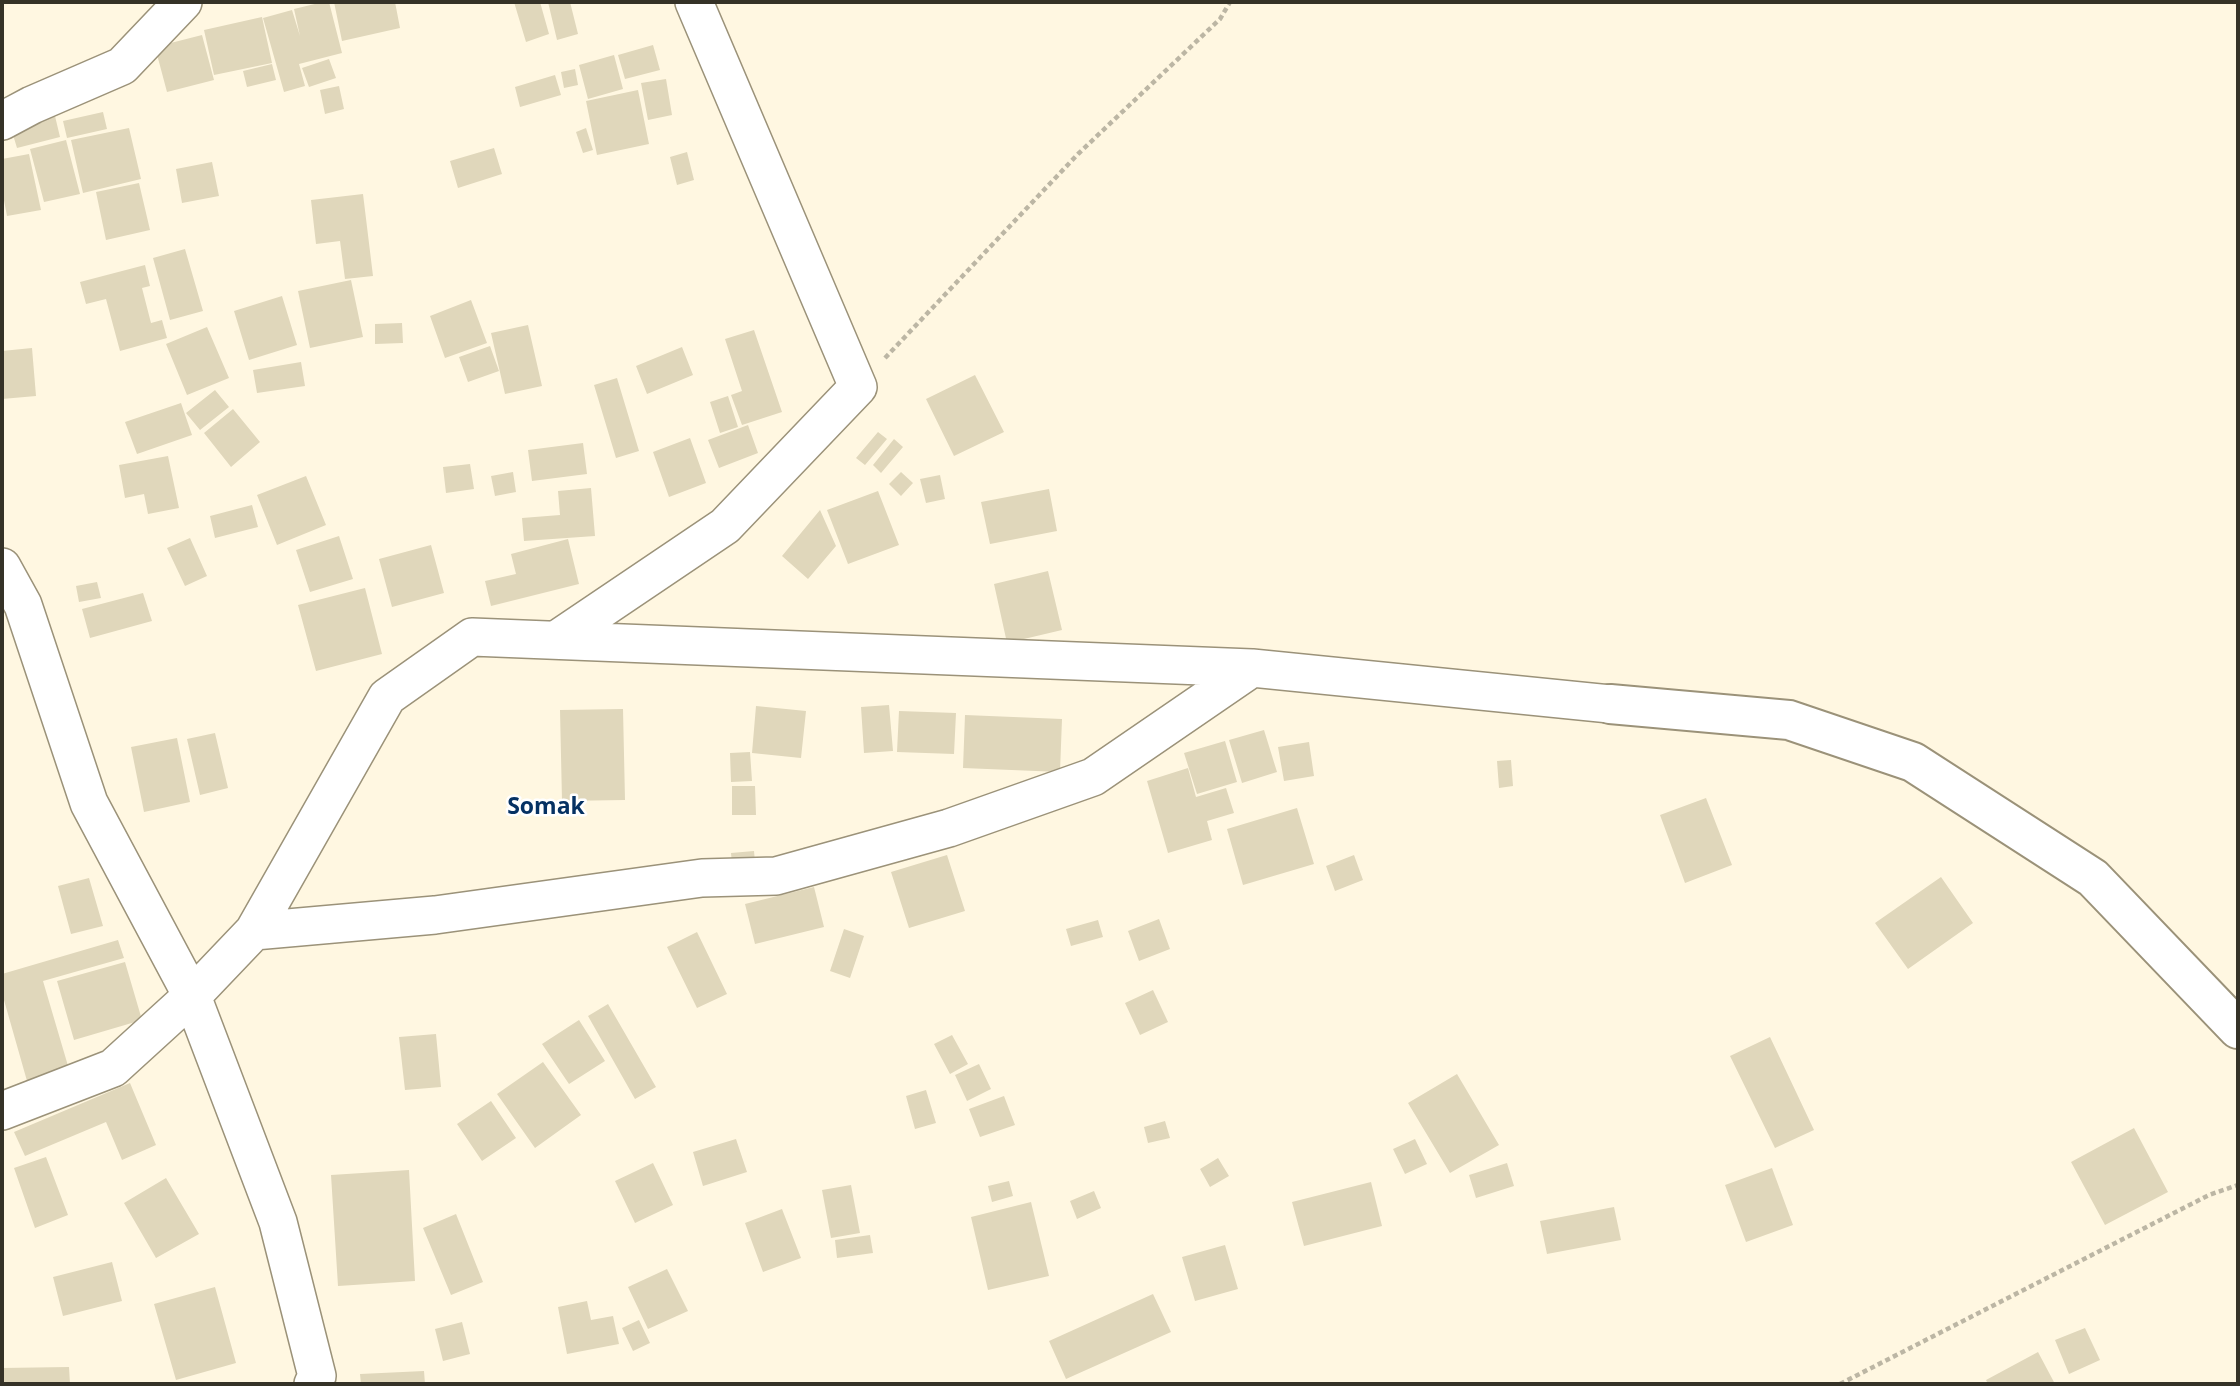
<!DOCTYPE html>
<html>
<head>
<meta charset="utf-8">
<style>
	body { margin:0 }
	#map { position:relative; width:2240px; height:1386px; overflow:hidden; background:#fff7e1; font-family:"Open Sans",sans-serif }
	canvas { display:block }
	.frame { position:absolute; inset:0; border:4px solid #353227; pointer-events:none }
</style>
</head>
<body>
<div id="map">
<canvas width="2240" height="1386"></canvas>
<div class="frame"></div>
</div>
<script>
const c = document.querySelector('canvas').getContext('2d');
c.lineJoin = 'round';
function fill(path, color) { c.fillStyle = color; c.fill(path, 'evenodd'); }
function trace(path, color, width, dash) { c.strokeStyle = color; c.lineWidth = width; c.lineCap = dash ? 'butt' : 'round'; c.setLineDash(dash || []); c.stroke(path); }
function drawText(font, color, halo, rows, align = 'center') {
  c.font = font + ' "Open Sans",sans-serif'; c.lineWidth = 5; c.setLineDash([]); c.textBaseline = 'middle'; c.strokeStyle = halo; c.fillStyle = color; for (const [text, x, y, turn = 0] of rows) {
    c.save(); c.translate(x, y); c.rotate((+turn || 0) * Math.PI / 180); c.textAlign = isNaN(turn) ? turn : align; if (halo) c.strokeText(text, 0, 0); c.fillText(text, 0, 0); c.restore();
  }
}
const building = new Path2D(`
	M 323,2 L 329,2 L 342,53 L 299,64 L 305,86 L 284,92 L 263,18 L 292,10 L 300,36 L 294,9 Z
	M 334,2 L 395,2 L 400,28 L 342,41 Z
	M 514,2 L 540,2 L 549,34 L 526,42 Z
	M 548,2 L 570,2 L 578,34 L 557,40 Z
	M 262,17 L 272,63 L 214,75 L 204,30 Z
	M 202,35 L 214,80 L 167,92 L 155,47 Z
	M 653,45 L 660,70 L 625,79 L 618,55 Z
	M 614,55 L 623,89 L 588,99 L 579,65 Z
	M 329,59 L 336,78 L 309,87 L 302,68 Z
	M 272,64 L 276,80 L 247,87 L 243,71 Z
	M 575,69 L 578,85 L 564,88 L 561,72 Z
	M 555,75 L 561,95 L 520,107 L 515,87 Z
	M 666,79 L 672,115 L 648,120 L 641,83 Z
	M 339,86 L 344,109 L 325,114 L 320,90 Z
	M 638,90 L 649,144 L 597,155 L 586,101 Z
	M 103,112 L 107,129 L 67,138 L 63,121 Z
	M 55,116 L 60,137 L 17,148 L 11,128 Z
	M 129,128 L 141,179 L 83,193 L 71,140 Z
	M 586,128 L 593,150 L 583,153 L 576,132 Z
	M 66,140 L 80,194 L 44,202 L 30,149 Z
	M 494,148 L 502,174 L 458,188 L 450,161 Z
	M 687,152 L 694,180 L 677,185 L 670,157 Z
	M 29,154 L 41,210 L 7,216 L 2,190 L 2,159 Z
	M 212,162 L 219,196 L 182,203 L 176,169 Z
	M 139,183 L 150,230 L 106,240 L 96,192 Z
	M 363,194 L 373,276 L 345,279 L 340,241 L 316,244 L 311,200 Z
	M 185,249 L 203,311 L 170,320 L 153,258 Z
	M 145,265 L 150,286 L 142,288 L 151,323 L 162,320 L 167,338 L 120,351 L 106,299 L 86,304 L 80,282 Z
	M 351,280 L 363,337 L 310,348 L 298,291 Z
	M 282,296 L 297,345 L 249,360 L 234,311 Z
	M 471,300 L 487,343 L 445,358 L 430,316 Z
	M 402,323 L 403,343 L 375,344 L 375,324 Z
	M 528,325 L 542,386 L 505,394 L 491,333 Z
	M 207,327 L 229,378 L 187,395 L 166,344 Z
	M 754,330 L 782,412 L 742,425 L 731,395 L 742,391 L 725,339 Z
	M 490,346 L 499,371 L 468,382 L 459,357 Z
	M 682,347 L 693,375 L 647,394 L 636,366 Z
	M 32,348 L 36,396 L 2,399 L 2,351 Z
	M 301,362 L 305,386 L 257,393 L 253,370 Z
	M 975,375 L 1004,432 L 954,456 L 926,399 Z
	M 617,378 L 639,451 L 616,458 L 594,385 Z
	M 215,390 L 229,407 L 200,430 L 186,413 Z
	M 728,396 L 738,427 L 720,433 L 710,402 Z
	M 181,403 L 192,435 L 137,454 L 125,422 Z
	M 233,409 L 260,442 L 231,467 L 204,433 Z
	M 748,425 L 758,453 L 719,468 L 708,440 Z
	M 878,432 L 887,439 L 865,465 L 856,458 Z
	M 690,438 L 706,483 L 669,497 L 653,452 Z
	M 894,439 L 903,447 L 881,473 L 873,465 Z
	M 583,443 L 587,474 L 532,481 L 528,450 Z
	M 168,456 L 179,508 L 148,514 L 144,494 L 125,498 L 119,465 Z
	M 470,464 L 474,489 L 446,493 L 443,467 Z
	M 513,472 L 516,492 L 495,496 L 491,476 Z
	M 901,472 L 913,483 L 901,496 L 889,484 Z
	M 940,475 L 945,499 L 926,503 L 920,479 Z
	M 306,476 L 326,525 L 277,545 L 257,495 Z
	M 591,488 L 595,536 L 524,541 L 522,518 L 560,515 L 558,491 Z
	M 1049,489 L 1057,531 L 990,544 L 981,502 Z
	M 878,491 L 899,545 L 848,564 L 827,510 Z
	M 252,505 L 258,527 L 215,538 L 210,516 Z
	M 820,510 L 836,546 L 808,579 L 782,556 Z
	M 339,536 L 353,579 L 310,592 L 296,550 Z
	M 190,538 L 207,576 L 185,586 L 167,548 Z
	M 568,539 L 579,584 L 491,606 L 485,581 L 516,574 L 511,554 Z
	M 431,545 L 444,593 L 392,607 L 379,559 Z
	M 1048,571 L 1062,630 L 1007,643 L 994,584 Z
	M 97,582 L 101,598 L 79,602 L 76,586 Z
	M 365,588 L 382,654 L 316,671 L 298,605 Z
	M 143,593 L 152,621 L 90,638 L 82,609 Z
	M 889,705 L 893,751 L 864,753 L 861,707 Z
	M 756,706 L 806,711 L 801,758 L 752,753 Z
	M 623,709 L 625,800 L 562,801 L 560,710 Z
	M 899,711 L 956,713 L 954,754 L 897,752 Z
	M 965,715 L 1062,719 L 1060,772 L 963,768 Z
	M 1264,730 L 1277,772 L 1242,783 L 1229,740 Z
	M 215,733 L 228,788 L 200,795 L 187,739 Z
	M 177,738 L 190,802 L 144,812 L 131,747 Z
	M 1225,741 L 1237,782 L 1197,794 L 1184,753 Z
	M 1309,742 L 1314,776 L 1284,781 L 1278,747 Z
	M 750,752 L 752,781 L 731,782 L 730,753 Z
	M 1511,760 L 1513,786 L 1499,788 L 1497,761 Z
	M 1188,768 L 1196,797 L 1226,788 L 1234,813 L 1207,821 L 1212,840 L 1168,853 L 1147,781 Z
	M 732,786 L 755,786 L 756,815 L 732,815 Z
	M 1706,798 L 1732,865 L 1685,883 L 1660,815 Z
	M 1297,808 L 1314,864 L 1243,885 L 1227,829 Z
	M 754,851 L 756,873 L 733,875 L 731,853 Z
	M 947,855 L 965,911 L 909,928 L 891,872 Z
	M 1354,855 L 1363,880 L 1335,891 L 1326,866 Z
	M 1941,877 L 1973,923 L 1908,969 L 1875,923 Z
	M 89,878 L 103,926 L 71,934 L 58,886 Z
	M 814,887 L 824,927 L 755,944 L 745,904 Z
	M 1159,919 L 1170,949 L 1139,961 L 1128,931 Z
	M 1098,920 L 1103,937 L 1071,946 L 1066,929 Z
	M 844,929 L 864,936 L 850,978 L 830,971 Z
	M 697,932 L 727,994 L 697,1008 L 667,947 Z
	M 118,940 L 124,958 L 43,981 L 71,1076 L 29,1088 L 2,993 L 2,974 Z
	M 125,962 L 142,1020 L 74,1040 L 57,981 Z
	M 1153,990 L 1168,1022 L 1140,1035 L 1125,1003 Z
	M 608,1004 L 656,1087 L 635,1099 L 588,1016 Z
	M 579,1020 L 605,1061 L 569,1084 L 542,1044 Z
	M 436,1034 L 441,1087 L 405,1090 L 399,1037 Z
	M 952,1035 L 968,1064 L 950,1074 L 934,1044 Z
	M 1770,1037 L 1814,1130 L 1775,1148 L 1730,1056 Z
	M 543,1062 L 581,1115 L 535,1148 L 497,1094 Z
	M 979,1064 L 991,1089 L 967,1101 L 955,1075 Z
	M 1457,1074 L 1499,1145 L 1450,1173 L 1408,1103 Z
	M 130,1083 L 156,1145 L 122,1160 L 106,1122 L 25,1156 L 14,1132 Z
	M 926,1090 L 936,1123 L 915,1129 L 906,1096 Z
	M 1004,1096 L 1015,1125 L 980,1137 L 969,1109 Z
	M 491,1101 L 516,1138 L 482,1161 L 457,1124 Z
	M 1165,1121 L 1170,1138 L 1148,1143 L 1144,1127 Z
	M 2134,1128 L 2168,1192 L 2105,1225 L 2071,1162 Z
	M 736,1139 L 747,1172 L 703,1186 L 693,1152 Z
	M 1415,1139 L 1427,1164 L 1405,1174 L 1393,1149 Z
	M 46,1157 L 68,1215 L 35,1228 L 14,1168 Z
	M 1218,1158 L 1229,1176 L 1210,1187 L 1200,1169 Z
	M 653,1163 L 673,1205 L 635,1223 L 615,1181 Z
	M 1507,1163 L 1514,1186 L 1476,1198 L 1469,1175 Z
	M 1772,1168 L 1793,1225 L 1746,1242 L 1725,1185 Z
	M 409,1170 L 415,1281 L 338,1286 L 331,1175 Z
	M 166,1178 L 199,1234 L 156,1258 L 124,1203 Z
	M 1009,1181 L 1013,1196 L 992,1202 L 988,1186 Z
	M 1371,1182 L 1382,1226 L 1304,1246 L 1292,1202 Z
	M 851,1185 L 860,1233 L 831,1238 L 822,1190 Z
	M 1094,1191 L 1101,1208 L 1077,1219 L 1070,1201 Z
	M 1031,1202 L 1049,1276 L 988,1290 L 971,1217 Z
	M 1614,1207 L 1621,1240 L 1547,1254 L 1540,1221 Z
	M 782,1209 L 801,1258 L 763,1272 L 745,1223 Z
	M 456,1214 L 483,1282 L 451,1295 L 423,1228 Z
	M 870,1235 L 873,1253 L 837,1258 L 835,1240 Z
	M 1225,1245 L 1238,1289 L 1195,1301 L 1182,1257 Z
	M 112,1262 L 122,1301 L 63,1316 L 53,1277 Z
	M 667,1269 L 688,1311 L 648,1329 L 628,1287 Z
	M 215,1287 L 236,1363 L 176,1380 L 154,1304 Z
	M 1153,1294 L 1171,1332 L 1066,1379 L 1049,1341 Z
	M 587,1301 L 591,1320 L 613,1316 L 619,1344 L 567,1354 L 558,1307 Z
	M 639,1320 L 650,1343 L 633,1351 L 622,1328 Z
	M 462,1322 L 470,1354 L 443,1361 L 435,1329 Z
	M 2085,1328 L 2100,1360 L 2069,1374 L 2055,1340 Z
	M 2038,1352 L 2055,1384 L 1988,1384 L 1986,1380 Z
	M 69,1367 L 70,1384 L 2,1384 L 2,1368 Z
	M 424,1371 L 425,1384 L 361,1384 L 360,1374 Z`);
const path = new Path2D(`
	M 885,358 L 1078,154 L 1220,19 L 1230,2
	M 1840,1384 L 2209,1195 L 2238,1185`);
const minor = new Path2D(`
	M 2,121 L 32,105 L 122,66 L 183,2
	M 2,567 L 23,605 L 89,803 L 192,996 L 278,1222 L 317,1376 L 313,1384
	M 556,640 L 725,526 L 858,387 L 694,2
	M 254,931 L 435,915 L 702,878 L 776,876 L 949,828 L 1093,777 L 1252,668
	M 2,1111 L 113,1068 L 192,996 L 254,931 L 387,697 L 472,637 L 1252,668 L 1610,704`);
const tertiary = new Path2D(`
	M 1610,704 L 1789,720 L 1913,762 L 2093,878 L 2238,1029`);
const quarterNames = [
	["Somak",546,807]
];
fill(building, '#e0d7bb');
trace(minor, '#9b9279', 40);
trace(tertiary, '#9b9279', 42);
trace(path, '#bcb6a4', 4.5, [5, 3.5]);
trace(minor, '#fff', 37);
trace(tertiary, '#fff', 38);
drawText('bold 23px', '#053163', '#fff', quarterNames);
</script>
</body>
</html>
